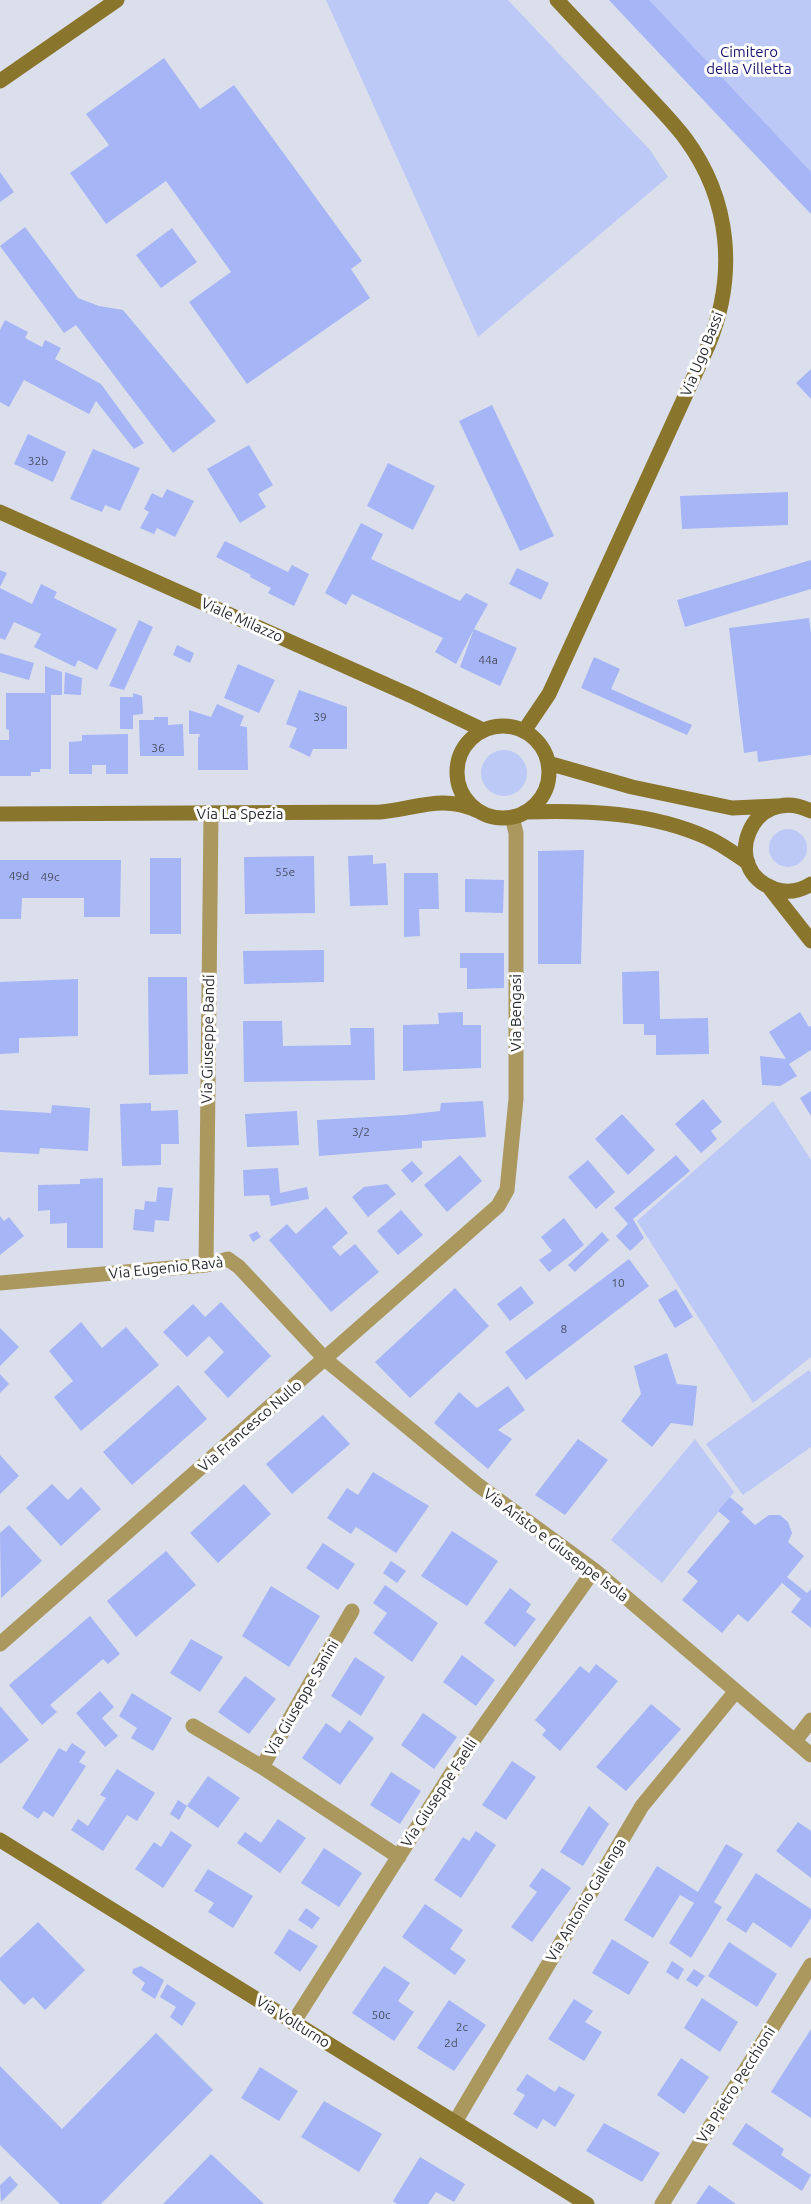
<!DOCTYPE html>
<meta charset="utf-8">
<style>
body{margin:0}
canvas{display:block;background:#dbdfec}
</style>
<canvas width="811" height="2204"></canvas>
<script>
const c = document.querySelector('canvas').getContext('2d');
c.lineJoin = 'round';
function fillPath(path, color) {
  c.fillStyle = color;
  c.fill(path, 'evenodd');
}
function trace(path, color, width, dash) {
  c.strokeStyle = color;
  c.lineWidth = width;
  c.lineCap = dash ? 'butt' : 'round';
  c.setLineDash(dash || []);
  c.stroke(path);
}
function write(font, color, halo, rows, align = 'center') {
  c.font = font + ' Ubuntu,sans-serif';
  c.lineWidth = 6;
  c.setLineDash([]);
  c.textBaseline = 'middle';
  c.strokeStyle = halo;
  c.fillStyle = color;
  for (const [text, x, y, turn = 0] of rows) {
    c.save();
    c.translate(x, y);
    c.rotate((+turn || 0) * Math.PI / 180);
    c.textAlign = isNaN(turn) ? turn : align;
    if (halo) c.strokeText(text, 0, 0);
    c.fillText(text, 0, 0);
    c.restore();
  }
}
fillPath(new Path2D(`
 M326 0H508L650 150 668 177 478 337Z
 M609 0H811V214Z
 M481 773a23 23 0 1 1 46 0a23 23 0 1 1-46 0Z
 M769 848a19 19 0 1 1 38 0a19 19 0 1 1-38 0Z
 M773 1101 811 1160V1357L753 1403 637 1221Z
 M809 1370 811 1373V1447L743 1495 706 1444Z
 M695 1439 734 1492 662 1583 611 1540Z`), '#bcc8f6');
fillPath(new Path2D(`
 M609 0H649L811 172V214Z
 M164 58 200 109 234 85 362 261 351 269 370 298 247 384 189 302 231 272 166 181 106 224 70 173 109 145 86 114Z
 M0 172 14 192 0 202Z
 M25 227 78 298 99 306 123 310 216 421 173 453 76 325 64 333 0 246Z
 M172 228 197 262 161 288 136 255Z
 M5 320 28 332 25 338 42 347 45 340 61 348 55 359 101 384 144 443 134 449 96 401 89 414 24 380 9 407 0 402V330Z
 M811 369V399L796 383Z
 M492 405 554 536 520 551 459 421Z
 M28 434 66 452 53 482 14 464Z
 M249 445 273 485 258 494 266 507 240 523 207 469Z
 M93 449 140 468 120 511 105 505 102 512 70 499Z
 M388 463 435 486 413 530 367 506Z
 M167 489 194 501 175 537 157 528 154 534 140 528 149 512 144 509 152 493 162 498Z
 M788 492V525L682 529 680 496Z
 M361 523 383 534 371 559 460 601 466 593 488 604 474 629 517 648 500 686 460 667 474 629 456 664 435 652 443 638 352 594 346 605 325 593Z
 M225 541 288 572 292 565 309 574 294 606 268 593 271 588 250 577 251 575 216 557Z
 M811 560V589L685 627 677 600Z
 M517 568 549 583 541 600 509 584Z
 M0 570 7 573 0 587Z
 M41 584 57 592 54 598 117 629 97 670 78 660 75 667 34 647 41 634 14 622 5 640 0 638V588L32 604Z
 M809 618 811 633V755L758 762 757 751 744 753 729 628Z
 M139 620 153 627 124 690 109 686Z
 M177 645 194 653 190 663 173 655Z
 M0 653 34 663 29 680 0 672Z
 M594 657 620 669 611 689 692 725 687 735 581 688Z
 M238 664 275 680 259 713 224 698Z
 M45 666 62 672V695H51V769H40V772H31V776H0V740H9V730L6 729V693H45Z
 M65 672 82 678 81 695 64 694Z
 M299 690 347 707V749H313L310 757 289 747 297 728 286 724Z
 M133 693 142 696 143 714 133 715V729H120V697H133Z
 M217 704 244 716 240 726 247 727 248 770H198V737H199L200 734H189V710L211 717Z
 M154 717H168V725L183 724 184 756H140L139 720H154Z
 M128 734V774H106V765H92V774H69V742L82 741V735Z
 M584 850 581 964H538V851Z
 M373 855V864L386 863 388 905 350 906 348 856Z
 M314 856 315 913 245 914 244 857Z
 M150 858H181V934H150Z
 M0 860H121L120 917H84V898H22L21 919H0Z
 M404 873H438L439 909H419L420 936 404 937Z
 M465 879 504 880 503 913 465 912Z
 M324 950V982L244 984 243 951Z
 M460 953H504V988L467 989V968H460Z
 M659 971 660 1019 708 1018 709 1054 656 1055V1035H644V1024H623L622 972Z
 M148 977H187L188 1074 149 1075Z
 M78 979V1036L19 1038V1053L0 1054V982Z
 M463 1012V1025H481V1068L403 1071V1025L439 1024 438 1013Z
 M800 1012 809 1027 811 1026V1050L789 1064 797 1076 780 1086 762 1085 760 1056 786 1059 769 1032Z
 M243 1021H282L283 1046 351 1045 350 1028H374L375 1080 244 1082Z
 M811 1091V1116L800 1098Z
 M703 1099 722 1122 711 1131 717 1139 701 1153 675 1124Z
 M483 1101 486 1137 422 1141V1148L319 1156 317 1120 404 1115 440 1111 441 1103Z
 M151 1103V1111L178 1110 179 1144H161V1165L122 1166 120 1104Z
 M52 1105 90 1108 88 1151 40 1148 39 1154 0 1152V1110L51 1113Z
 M297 1111 299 1145 247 1147 245 1114Z
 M622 1114 655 1150 628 1175 595 1139Z
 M460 1155 482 1181 447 1212 424 1185Z
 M676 1155 690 1171 633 1219 644 1238 630 1251 616 1236 628 1224 614 1208Z
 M588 1160 615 1192 596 1209 568 1177Z
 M412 1161 423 1173 412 1183 401 1170Z
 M278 1168 280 1193 307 1187 309 1199 271 1206 269 1195 244 1196 243 1170Z
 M103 1178V1248H67V1223L50 1224V1210L38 1211V1185L80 1184V1179Z
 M387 1184 396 1194 368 1217 352 1197 364 1187Z
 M158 1187 173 1188 169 1221 155 1220 154 1232 133 1230 135 1209 144 1210 145 1201 156 1202Z
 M326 1207 348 1233 332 1247 340 1256 355 1244 379 1272 331 1312 269 1240 287 1224 296 1234Z
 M401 1210 423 1235 398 1255 377 1231Z
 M0 1216 4 1221 9 1217 24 1236 0 1255Z
 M564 1218 584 1245 549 1272 539 1260 552 1251 541 1237Z
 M257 1231 261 1237 253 1242 249 1235Z
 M602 1232 609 1240 575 1272 568 1265Z
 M629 1259 649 1286 526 1380 505 1352Z
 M521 1286 534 1303 510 1321 497 1304Z
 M455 1288 489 1326 410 1398 375 1362Z
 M676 1289 693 1317 675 1328 658 1300Z
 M221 1302 271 1356 228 1398 204 1372 224 1352 209 1336 187 1357 163 1332 193 1304 205 1317Z
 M81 1322 102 1348 126 1327 159 1365 81 1431 54 1397 73 1381 49 1351Z
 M0 1328 19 1347 0 1366Z
 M667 1353 677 1384 697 1386 693 1426 671 1423 652 1447 621 1421 641 1394 634 1366Z
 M0 1374 9 1384 0 1393Z
 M178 1385 207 1419 132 1485 103 1452Z
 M508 1386 525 1410 498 1430 512 1439 488 1469 434 1423 459 1392 477 1408Z
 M323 1415 350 1444 292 1494 266 1464Z
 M578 1439 608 1460 565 1515 535 1495Z
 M0 1455 19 1476 0 1494Z
 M373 1472 429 1506 396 1553 356 1527 351 1534 327 1518 347 1488 358 1495Z
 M52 1484 68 1500 81 1487 101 1509 61 1546 26 1508Z
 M244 1484 271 1514 218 1563 190 1533Z
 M730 1497 744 1509 741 1512 755 1525 769 1515H780L788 1522 792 1533 788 1542 804 1556 787 1577 807 1593 811 1589V1628L791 1612 801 1599 782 1583 748 1622 738 1614 722 1633 682 1600 698 1581 687 1572 730 1521 718 1511Z
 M9 1525 42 1561 1 1598 0 1533Z
 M452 1531 498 1561 467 1606 421 1576Z
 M323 1543 355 1564 338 1590 306 1568Z
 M166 1551 196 1585 136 1637 107 1601Z
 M391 1561 406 1571 397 1583 383 1573Z
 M385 1585 438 1623 412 1662 373 1633 387 1613 373 1603Z
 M271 1586 320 1616 289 1667 242 1636Z
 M510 1588 531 1604 526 1612 536 1619 515 1647 484 1623Z
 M90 1616 120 1654 108 1664 103 1659 50 1705 57 1712 42 1725 9 1685Z
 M191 1639 223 1657 200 1692 170 1673Z
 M462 1655 495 1680 476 1706 443 1682Z
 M355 1657 385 1677 361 1716 331 1696Z
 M596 1664 618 1681 560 1751 542 1735 546 1730 535 1720 580 1666 589 1673Z
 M245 1676 276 1699 249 1734 218 1712Z
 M100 1691 114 1707 102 1718 118 1736 105 1747 76 1713Z
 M132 1693 172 1718 153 1751 131 1738 137 1728 119 1716Z
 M651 1704 681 1729 626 1791 596 1767Z
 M0 1706 29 1740 0 1764Z
 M423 1713 457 1737 434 1769 401 1745Z
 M349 1720 374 1738 340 1785 302 1758 326 1723 340 1733Z
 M72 1743 86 1752 79 1762 86 1766 53 1817 44 1811 38 1819 22 1808 59 1748 66 1752Z
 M512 1761 536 1777 506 1820 482 1805Z
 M117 1769 155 1793 137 1821 127 1815 103 1851 71 1830 78 1819 88 1826 106 1798 100 1795Z
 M391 1772 421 1791 400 1824 370 1805Z
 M208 1776 240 1798 218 1828 187 1806Z
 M178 1800 187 1806 179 1820 170 1814Z
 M589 1806 609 1824 583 1866 560 1852Z
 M278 1819 306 1838 280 1873 237 1843 245 1832 261 1843Z
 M798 1822 811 1831V1878L776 1851Z
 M171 1831 192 1845 163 1888 135 1869 154 1842 161 1847Z
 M476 1831 496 1845 461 1898 434 1880 463 1837 469 1841Z
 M726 1844 743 1854 714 1902 722 1907 691 1958 669 1943 694 1903 680 1895 653 1938 624 1920 657 1866 698 1892Z
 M324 1848 362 1873 339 1907 301 1883Z
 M542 1868 571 1888 532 1942 511 1927 537 1892 529 1886Z
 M208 1869 253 1896 233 1928 208 1912 214 1903 194 1891Z
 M756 1873 811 1909V1918L791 1948 753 1922 746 1933 726 1920Z
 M425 1904 463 1930 450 1949 466 1960 455 1975 402 1937Z
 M306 1908 320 1918 312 1929 298 1920Z
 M38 1922 85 1970 45 2010 33 1997 24 2005 0 1980V1958Z
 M289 1929 318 1946 300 1972 274 1953Z
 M612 1939 649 1962 629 1995 592 1973Z
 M729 1942 777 1974 757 2007 708 1976Z
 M672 1961 684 1969 678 1980 666 1972Z
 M141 1966 164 1980 155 1999 141 1990 145 1983 132 1973 133 1969Z
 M384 1966 410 1983 398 2001 414 2012 394 2041 352 2013Z
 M694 1969 705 1976 697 1987 686 1980Z
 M167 1984 196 2003 182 2026 170 2017 176 2007 160 1997Z
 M702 1998 738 2022 720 2052 684 2028Z
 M574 1999 593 2011 585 2022 602 2032 584 2061 548 2039Z
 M449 2000 486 2025 454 2071 417 2048Z
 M811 2029V2118L771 2092Z
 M156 2033 213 2090 101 2204H60L0 2145V2066L62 2129Z
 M681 2058 709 2077 684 2114 657 2095Z
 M260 2067 298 2091 279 2121 241 2098Z
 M527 2074 555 2092 559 2086 575 2095 555 2127 543 2119 537 2129 513 2114 525 2095 516 2090Z
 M324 2101 382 2134 359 2172 301 2137Z
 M604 2123 660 2153 642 2182 586 2151Z
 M746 2123 784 2149 781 2155 811 2175 802 2191 732 2144Z
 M211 2154 264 2204H163Z
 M420 2157 465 2184 454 2202 436 2192 428 2204H397L393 2201Z
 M10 2176 18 2185 1 2202 0 2185Z
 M709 2185 736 2204H696Z`), '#a6b5f5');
trace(new Path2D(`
 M206 1265 211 814
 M0 1283 206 1265 228 1259 239 1267 326 1360 478 1485 594 1570 811 1755
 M352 1611 262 1767 399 1857
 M0 1644 498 1206 507 1190 516 1099V833L512 817
 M193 1726 262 1767
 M795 1741 811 1720
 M293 2023 465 1752 594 1570
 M455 2122 642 1806 736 1691
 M662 2204 811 1965`), '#aa985f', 15);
trace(new Path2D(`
 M0 81 117 0
 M0 512 414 697 483 730
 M457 772a46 46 0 1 1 92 0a46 46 0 1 1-92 0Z
 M524 731 549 694 708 346C737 276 731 200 685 138 669 117 650 99 633 80 607 53 582 27 557 0
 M548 763 632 787 732 808 777 806
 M811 811C751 782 718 870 775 889 787 893 800 891 811 884
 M525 812C586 810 651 812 708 838 722 844 735 854 748 863
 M0 814 380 812C416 809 442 794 478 811
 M768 886 811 941
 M0 1840 587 2204`), '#8a752c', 15);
write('12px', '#484e61', null, [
 ["32b",38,461],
 ["44a",488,660],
 ["39",320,717],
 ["36",158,748],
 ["55e",285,872],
 ["49d",19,876],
 ["49c",50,877],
 ["3/2",361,1132],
 ["10",618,1283],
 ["8",564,1329],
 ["50c",381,2015],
 ["2c",462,2027],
 ["2d",451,2043]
]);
write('15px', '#19156f', '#fff', [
 ["Cimitero",749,52],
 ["della Villetta",749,69]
]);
write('15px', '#292b30', '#fff', [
 ["Via Ugo Bassi",702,354,-68],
 ["Viale Milazzo",242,620,24],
 ["Via La Spezia",240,814],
 ["Via Bengasi",516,1013,-90],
 ["Via Giuseppe Bandi",208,1039,-89],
 ["Via Eugenio Ravà",166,1268,-6],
 ["Via Francesco Nullo",250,1426,-41],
 ["Via Aristo e Giuseppe Isola",556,1545,37],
 ["Via Giuseppe Sanini",302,1698,-60],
 ["Via Giuseppe Faelli",439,1793,-57],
 ["Via Antonio Gallenga",586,1900,-59],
 ["Via Volturno",293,2022,32],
 ["Via Pietro Pecchioni",736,2085,-58]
]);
</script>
